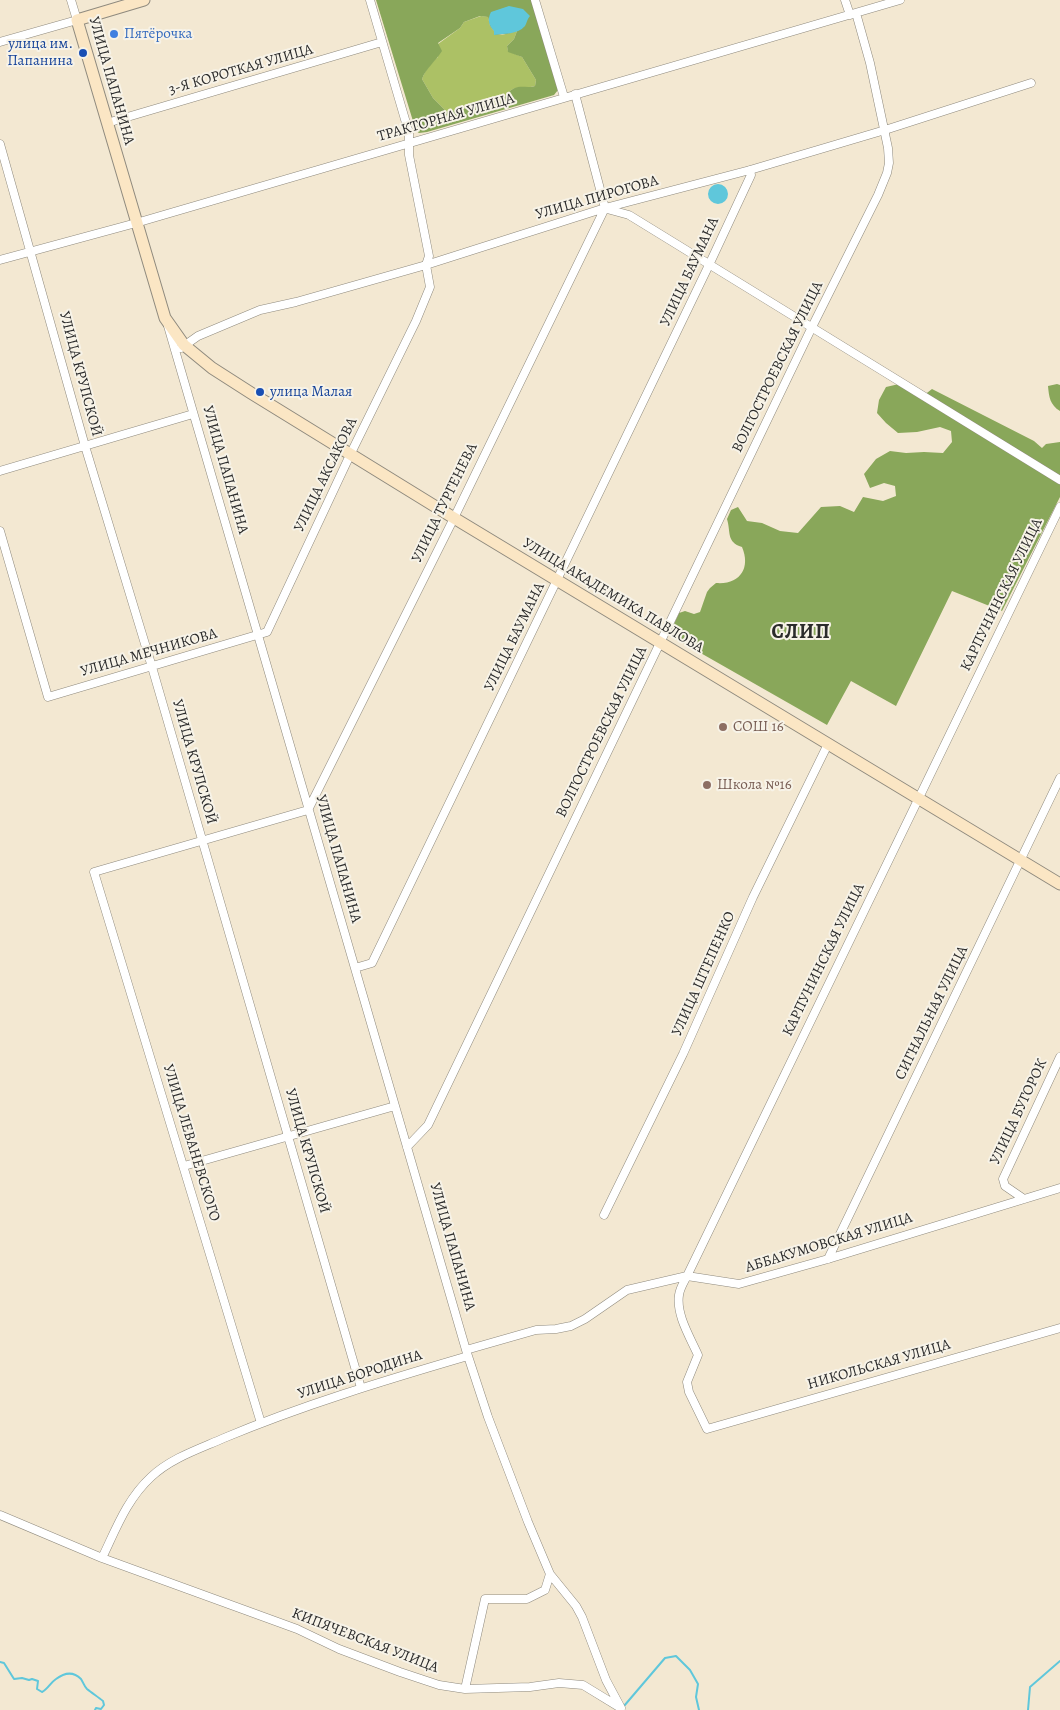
<!DOCTYPE html>
<meta charset="utf-8">
<style>
body{margin:0}
canvas{display:block;background:#f3e8d2}
</style>
<canvas width="1060" height="1710"></canvas>
<script>
const c = document.querySelector('canvas').getContext('2d');
c.lineJoin = 'round';
function fillPath(path, color) {
  c.fillStyle = color;
  c.fill(path, 'evenodd');
}
function trace(path, color, width, dash) {
  c.strokeStyle = color;
  c.lineWidth = width;
  c.lineCap = dash ? 'butt' : 'round';
  c.setLineDash(dash || []);
  c.stroke(path);
}
function write(font, color, halo, rows, align = 'center') {
  c.font = font + ' Alegreya,serif';
  c.lineWidth = 4;
  c.setLineDash([]);
  c.textBaseline = 'middle';
  c.strokeStyle = halo;
  c.fillStyle = color;
  for (const [text, x, y, turn = 0] of rows) {
    c.save();
    c.translate(x, y);
    c.rotate((+turn || 0) * Math.PI / 180);
    c.textAlign = isNaN(turn) ? turn : align;
    if (halo) c.strokeText(text, 0, 0);
    c.fillText(text, 0, 0);
    c.restore();
  }
}
fillPath(new Path2D(`
 M481 16 488 17 490 26 494 31V34L502 35 517 31 514 39 507 46 508 51 522 57 536 80 535 86C528 88 524 86 517 88 507 89 502 101 496 108H489L485 104 447 112 433 98 422 79C425 71 431 62 438 57V44L460 28 464 22Z`), '#acc165');
fillPath(new Path2D(`
 M376 0H531L558 90 554 95 427 132 419 133 416 131ZM480 16 488 17 490 26 494 31V35L507 34 517 31 514 39 507 46 508 52 522 57 536 80 535 86C528 88 524 86 518 87 507 89 502 101 496 108H489L485 104 447 112 433 98 422 79C426 68 436 61 442 51L438 43 460 28 464 22Z
 M899 384 923 396 932 389 1034 441 1042 448 1046 444 1060 442V497L1002 611 952 591 896 706 851 681 827 725 669 635 679 613 685 611 694 614 700 612 707 592 710 588 716 583C740 585 751 568 742 547 726 542 731 532 727 519L731 510 738 507 747 521 762 523 780 531 798 533 821 507 840 506 854 512 863 497 883 501 896 496 895 486 884 483 870 488 864 474 876 459 890 451 906 453 924 452 943 453 952 442 951 431 940 427 917 432 898 433 886 423 877 413 879 400 886 387Z
 M1057 384 1060 385V411C1050 405 1049 397 1048 386Z`), '#89a75a');
fillPath(new Path2D(`
 M509 6 523 9 530 16C527 19 527 23 525 26 517 35 504 33 494 35V31C489 25 487 20 491 12Z
 M708 194a10 10 0 1 1 20 0a10 10 0 1 1-20 0Z`), '#5fc7db');
trace(new Path2D(`
 M0 1662 4 1663 14 1679 22 1678 29 1680 32 1679 38 1681 37 1689 42 1692C48 1689 50 1683 56 1679 64 1673 73 1671 81 1679 83 1682 84 1686 87 1689 92 1693 98 1697 103 1701L104 1705 101 1709 96 1708 95 1710
 M624 1706 665 1658 676 1656 690 1670 698 1684 696 1697 699 1710
 M1028 1710 1030 1687 1060 1661`), '#5fc7db', 2);
const street = new Path2D(`
 M535 0 564 97
 M845 0 850 15
 M0 42 77 20 71 0
 M575 94 605 208
 M107 123 382 42
 M0 144 85 446 152 667 361 1388
 M607 209 629 215 1060 480
 M0 260 136 223 900 0
 M168 326 407 1147 466 1350 488 1417 528 1522 550 1574 576 1606 582 1617 606 1680 621 1708
 M181 348 198 336 260 310 296 302 426 265 605 208 750 170 885 130 1031 83
 M0 471 193 414
 M1060 507 687 1276C684 1282 680 1288 679 1295 676 1315 690 1337 698 1355L687 1382 689 1392 707 1429 1060 1328
 M0 531 48 697 267 632 351 453 416 321 430 287 426 265 429 256 409 155V133L370 0
 M355 968 372 963 709 265 751 175 750 170
 M407 1147 428 1125 812 327 878 195 887 173 889 163 888 148 870 63 856 13
 M184 1166 395 1106
 M1024 1199 1005 1186 1003 1179 1060 1057
 M604 1215 683 1054 753 897 828 744
 M828 1259 1060 778
 M466 1350 536 1330 556 1329 571 1326 585 1319 627 1290 687 1276 739 1284 828 1259 1060 1188
 M261 1423 94 872 308 810 454 518 605 208
 M0 1515 102 1558 297 1629 339 1649 400 1672 439 1685 465 1689 530 1687 559 1683 583 1685 619 1707
 M102 1558C116 1529 127 1499 151 1477 171 1458 199 1449 224 1438 303 1405 386 1380 468 1356
 M465 1689 485 1599H527L545 1590 550 1574`);
const secondary = new Path2D(`
 M144 0 77 20 165 318 184 345 212 368 251 393 454 518 1060 884`);
trace(street, '#8f8a7e', 9);
trace(secondary, '#8f8a7e', 13);
trace(street, '#fff', 8);
trace(secondary, '#fbe6c4', 11);
for (const [x, y, r, color] of [
 [114,34,5,"#3f7fe0"],
 [83,53,5,"#1a4fb4"],
 [260,392,5,"#1a4fb4"],
 [723,727,5,"#8d6e63"],
 [707,785,5,"#8d6e63"]
]) {
  const dot = new Path2D();
  dot.arc(x, y, r, 0, 2 * Math.PI);
  c.fillStyle = color;
  c.fill(dot);
  trace(dot, '#f7f3e8', 2);
}
write('15px', '#366cbe', '#f7f3e8', [
 ["Пятёрочка",124,34]
], 'left');
write('15px', '#164399', '#f7f3e8', [
 ["улица им.",73,44],
 ["Папанина",73,61],
 ["улица Малая",270,392,"left"]
], 'right');
write('15px', '#2b2b2b', '#f7f3e8', [
 ["3-Я КОРОТКАЯ УЛИЦА",241,70,-16],
 ["УЛИЦА ПАПАНИНА",111,81,74],
 ["ТРАКТОРНАЯ УЛИЦА",446,118,-16],
 ["УЛИЦА ПИРОГОВА",597,198,-16],
 ["УЛИЦА БАУМАНА",690,272,-65],
 ["ВОЛГОСТРОЕВСКАЯ УЛИЦА",778,367,-64],
 ["УЛИЦА КРУПСКОЙ",80,374,75],
 ["УЛИЦА ПАПАНИНА",225,470,74],
 ["УЛИЦА АКСАКОВА",326,475,-64],
 ["УЛИЦА ТУРГЕНЕВА",445,503,-64],
 ["КАРПУНИНСКАЯ УЛИЦА",1002,595,-64],
 ["УЛИЦА АКАДЕМИКА ПАВЛОВА",613,596,31],
 ["УЛИЦА БАУМАНА",515,637,-64],
 ["УЛИЦА МЕЧНИКОВА",149,653,-16],
 ["ВОЛГОСТРОЕВСКАЯ УЛИЦА",602,732,-64],
 ["УЛИЦА КРУПСКОЙ",194,762,74],
 ["УЛИЦА ПАПАНИНА",338,859,74],
 ["КАРПУНИНСКАЯ УЛИЦА",824,960,-64],
 ["УЛИЦА ШТЕПЕНКО",704,974,-66],
 ["СИГНАЛЬНАЯ УЛИЦА",932,1013,-64],
 ["УЛИЦА БУГОРОК",1019,1112,-65],
 ["УЛИЦА ЛЕВАНЕВСКОГО",191,1143,73],
 ["УЛИЦА КРУПСКОЙ",307,1151,74],
 ["АББАКУМОВСКАЯ УЛИЦА",829,1243,-17],
 ["УЛИЦА ПАПАНИНА",452,1247,74],
 ["НИКОЛЬСКАЯ УЛИЦА",879,1365,-16],
 ["УЛИЦА БОРОДИНА",360,1375,-18],
 ["КИПЯЧЕВСКАЯ УЛИЦА",365,1641,21]
]);
write('15px', '#785e54', '#f7f3e8', [
 ["СОШ 16",733,727],
 ["Школа №16",717,785]
], 'left');
c.letterSpacing = '1px';
write('bold 20px', '#2b2b2b', '#f7f3e8', [
 ["СЛИП",801,633]
]);
c.letterSpacing = '0px';
</script>
